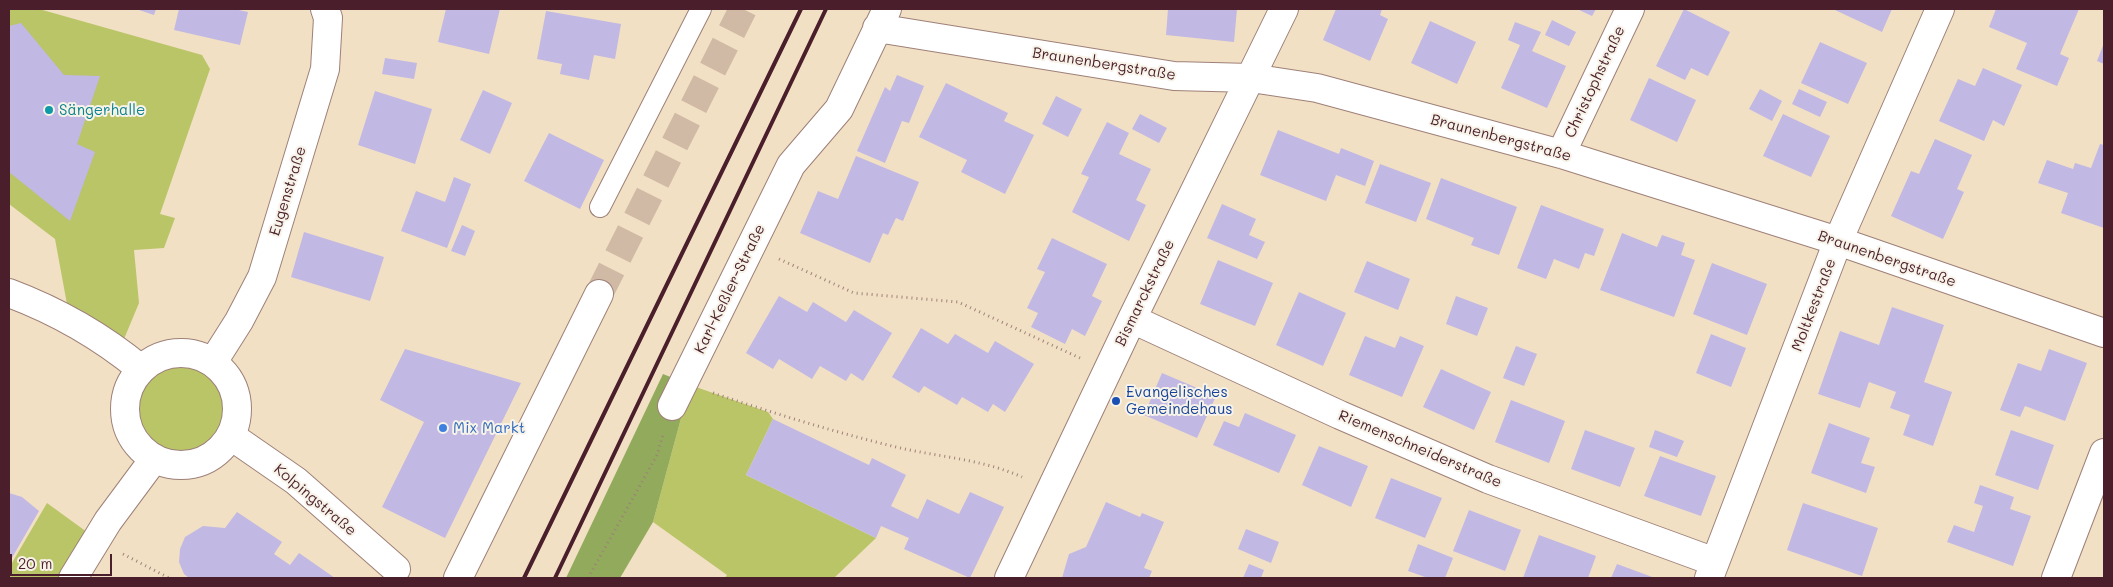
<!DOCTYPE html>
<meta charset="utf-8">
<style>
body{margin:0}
#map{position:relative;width:2113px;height:587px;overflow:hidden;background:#f2e0c4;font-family:Mali,sans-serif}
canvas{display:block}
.frame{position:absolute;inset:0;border:10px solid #4a1f2b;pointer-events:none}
.scale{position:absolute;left:10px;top:554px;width:102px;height:22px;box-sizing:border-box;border:2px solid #4a1f2b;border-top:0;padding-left:6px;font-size:15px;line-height:18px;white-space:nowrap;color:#4a1f2b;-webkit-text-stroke:4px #f7f3e8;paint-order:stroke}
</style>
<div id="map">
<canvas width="2113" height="587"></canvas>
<div class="frame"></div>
<div class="scale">20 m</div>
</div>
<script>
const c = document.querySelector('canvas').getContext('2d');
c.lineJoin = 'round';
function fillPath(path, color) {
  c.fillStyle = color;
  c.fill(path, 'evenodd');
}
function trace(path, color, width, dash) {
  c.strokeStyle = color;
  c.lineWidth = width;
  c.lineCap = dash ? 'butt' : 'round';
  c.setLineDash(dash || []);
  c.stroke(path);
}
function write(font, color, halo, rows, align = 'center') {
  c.font = font + ' Mali,sans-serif';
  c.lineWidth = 4;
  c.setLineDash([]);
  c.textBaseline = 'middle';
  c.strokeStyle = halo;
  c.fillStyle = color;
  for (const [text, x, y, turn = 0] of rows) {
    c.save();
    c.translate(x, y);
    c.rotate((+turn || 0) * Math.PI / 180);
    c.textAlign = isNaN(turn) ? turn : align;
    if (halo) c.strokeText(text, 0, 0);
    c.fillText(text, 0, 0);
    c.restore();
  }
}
fillPath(new Path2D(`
 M9 9H39L202 55 210 69 160 214 175 218 164 248 134 250 139 303 119 351 69 315 55 239 9 204Z
 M135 410a46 46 0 1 1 92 0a46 46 0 1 1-92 0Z
 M690 385 768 412 773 419 746 475 876 538 834 578H725L727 575 653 522Z
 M47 503 91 535 64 578H9V568Z`), '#b9c567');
fillPath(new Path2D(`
 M663 374 690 385 653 522 620 578H566Z`), '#92aa5c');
fillPath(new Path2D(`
 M136 9H156L154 15Z
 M179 9H234L248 12 240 45 174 30Z
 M446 9H500L489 54 438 42Z
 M1168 9H1237L1234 42 1166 35Z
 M1336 9H1382L1380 15 1388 19 1370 61 1323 40Z
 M1577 9H1596L1592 16Z
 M1684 9 1730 32 1708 76 1691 68 1685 80 1656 66Z
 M1836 9H1892L1882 32 1835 10Z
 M1996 9H2079L2060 54 2069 58 2057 86 2016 69 2027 43 1989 27Z
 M546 11 621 24 615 59 594 55 589 80 560 74 562 64 537 59Z
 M1552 20 1576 32 1569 46 1545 35Z
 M1430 21 1476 42 1457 84 1411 63Z
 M1515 22 1541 32 1532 51 1566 66 1547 108 1501 88 1520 45 1508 40Z
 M21 23 64 75 100 76 77 144 95 152 70 221 9 172V26Z
 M1820 42 1867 63 1848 104 1801 83Z
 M2104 43V64L2097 61Z
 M385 58 417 63 414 79 382 74Z
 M1983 68 2022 85 2004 126 1993 120 1984 141 1939 121 1958 79 1975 86Z
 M897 75 924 86 909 123 902 121 885 163 857 151 885 87 890 91Z
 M1649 78 1696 100 1677 142 1630 120Z
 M946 83 1008 113 1004 121 1034 135 1005 194 961 172 967 160 919 137Z
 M1760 89 1782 101 1772 121 1749 109Z
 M1799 89 1827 102 1820 117 1792 104Z
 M483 90 512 103 490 154 460 140Z
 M375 91 432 109 415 164 358 145Z
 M1056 96 1082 109 1068 137 1042 124Z
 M1140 114 1167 128 1159 143 1132 129Z
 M1783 114 1830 136 1811 177 1763 156Z
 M1107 122 1129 133 1119 154 1151 169 1136 200 1146 205 1129 241 1072 212 1089 177 1081 174Z
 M1278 130 1339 154 1341 148 1374 161 1365 186 1336 175 1326 201 1260 175Z
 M549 133 604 160 580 209 524 181Z
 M1935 139 1972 155 1957 189 1964 192 1943 239 1891 216 1911 171 1919 174Z
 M2100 144 2104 145V228L2061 213 2068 193 2038 183 2047 160 2073 169 2075 163 2091 168Z
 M856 156 919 182 903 221 896 218 888 235 883 233 870 263 800 233 818 191 838 199Z
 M1380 164 1431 183 1416 222 1365 203Z
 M454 177 471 184 447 248 401 231 416 191 445 202Z
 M1441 178 1517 207 1499 255 1471 245 1474 238 1426 219Z
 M1222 204 1256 219 1249 235 1265 242 1257 259 1207 238Z
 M1541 205 1604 229 1594 256 1585 253 1579 269 1554 259 1546 279 1517 268Z
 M462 225 475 231 465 256 451 251Z
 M304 232 384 257 370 301 291 277Z
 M1622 233 1657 247 1662 235 1685 243 1681 255 1695 260 1674 317 1600 290Z
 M1052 238 1107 264 1092 296 1102 301 1085 336 1072 329 1065 344 1031 327 1038 313 1027 308 1045 272 1037 269Z
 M1218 260 1273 283 1255 326 1200 304Z
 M1367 261 1410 279 1398 310 1354 292Z
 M1712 263 1767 284 1747 335 1693 314Z
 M1299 292 1346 313 1323 366 1276 345Z
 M779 296 807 312 813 302 846 322 854 310 892 333 863 381 851 373 846 381 820 366 812 379 779 359 773 369 746 353Z
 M1456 296 1488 308 1477 336 1446 324Z
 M1892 307 1944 325 1924 382 1952 392 1933 446 1903 435 1910 415 1890 408 1896 392 1869 382 1860 408 1818 394 1840 331 1879 345Z
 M921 328 948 344 955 334 988 353 995 341 1034 364 1005 412 993 404 988 412 962 397 957 405 924 386 919 393 892 377Z
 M1711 334 1746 348 1731 387 1696 373Z
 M1365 336 1395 348 1400 336 1424 346 1402 397 1349 375Z
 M1516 346 1537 354 1524 386 1503 378Z
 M405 349 521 383 445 538 382 507 424 422 380 400Z
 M2049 349 2087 363 2065 421 2025 406 2020 417 2000 410 2018 363 2041 371Z
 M1441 369 1491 392 1474 430 1423 407Z
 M1162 373 1216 396 1197 438 1144 415Z
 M1511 400 1565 421 1549 463 1495 442Z
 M1245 413 1296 435 1279 473 1213 445 1224 421 1239 427Z
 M773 419 869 465 872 458 906 475 891 506 918 519 927 499 959 514 970 492 1004 507 970 578 904 549 909 538 881 526 876 538 746 475Z
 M1829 423 1870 438 1861 463 1875 467 1866 493 1811 473Z
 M1585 430 1635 448 1620 487 1571 469Z
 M1655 430 1684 441 1677 457 1649 447Z
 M2011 430 2054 445 2038 490 1995 475Z
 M1319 446 1368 466 1351 507 1302 485Z
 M1660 456 1716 476 1701 516 1644 496Z
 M1391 478 1442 498 1425 538 1375 518Z
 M1980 485 2014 497 2010 509 2031 516 2013 566 1947 542 1954 525 1974 532 1983 506 1974 503Z
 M9 493 22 497 39 511 9 563Z
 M1106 502 1140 517 1142 513 1164 522 1144 568 1152 571 1149 578H1062L1069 554 1086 547Z
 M1803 503 1878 528 1862 576 1787 550Z
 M1469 510 1521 530 1505 571 1453 551Z
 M237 512 282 542 274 554 290 565 299 553 335 578H189L184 574 179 562 180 549 185 537 203 526 225 528Z
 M1246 529 1279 542 1271 563 1238 549Z
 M1539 535 1596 556 1588 578H1523Z
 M1418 544 1453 558 1445 578H1428L1408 571Z
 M1249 564 1264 570 1261 578H1243Z
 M1617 564 1655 578H1611Z`), '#c1b8e4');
trace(new Path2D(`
 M599 294 743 9`), '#d0b9a5', 28, [28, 14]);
const lane = new Path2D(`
 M600 207 701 9`);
const street = new Path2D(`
 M877 28 1174 76 1251 78 1317 88 1561 154 1838 241 2104 333
 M1561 154 1630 9
 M1132 319 1340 415 1488 479 1715 562
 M672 406 791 165 839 109 887 9
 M231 436 296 481 396 569
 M73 578 108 521 154 459
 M1009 578 1132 319 1284 9
 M1709 578 1838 241 1940 9
 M2056 578 2104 453`);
const secondary = new Path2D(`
 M9 293C57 311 101 336 141 369
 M125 409a56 56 0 1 1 112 0a56 56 0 1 1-112 0Z
 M213 362 239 321 262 277 325 69 328 18 325 9
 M458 578 599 294`);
trace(lane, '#9e8078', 22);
trace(street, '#9e8078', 30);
trace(secondary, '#9e8078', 30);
trace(new Path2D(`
 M779 259 854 293 958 302 1080 358
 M713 393C773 413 834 432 896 447 938 457 982 459 1022 477
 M123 554 169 578
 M588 578 657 455 663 435`), '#9e8078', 3, [1, 4]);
trace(lane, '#fff', 20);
trace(street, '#fff', 28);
trace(secondary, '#fff', 28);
trace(new Path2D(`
 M524 578 801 9
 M555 578 826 9`), '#4a1f2b', 4);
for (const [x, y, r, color] of [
 [49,110,5,"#0f9aa8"],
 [1116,401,5,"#1a4fb4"],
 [443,428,5,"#3f7fe0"]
]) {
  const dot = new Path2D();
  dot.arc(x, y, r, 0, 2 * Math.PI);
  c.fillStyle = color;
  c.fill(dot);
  trace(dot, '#f7f3e8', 2);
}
write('15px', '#4a1f2b', '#f7f3e8', [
 ["Braunenbergstraße",1104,64,9],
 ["Christophstraße",1595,82,-65],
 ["Braunenbergstraße",1501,138,15],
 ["Eugenstraße",288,191,-73],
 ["Braunenbergstraße",1887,259,19],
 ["Karl-Keßler-Straße",730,289,-64],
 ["Bismarckstraße",1145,293,-64],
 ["Moltkestraße",1814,305,-69],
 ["Riemenschneiderstraße",1420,449,23],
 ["Kolpingstraße",315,500,40]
]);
write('15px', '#0d838f', '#f7f3e8', [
 ["Sängerhalle",59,110]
], 'left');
write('15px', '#164399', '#f7f3e8', [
 ["Evangelisches",1126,392],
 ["Gemeindehaus",1126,409]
], 'left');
write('15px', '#366cbe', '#f7f3e8', [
 ["Mix Markt",453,428]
], 'left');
</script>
